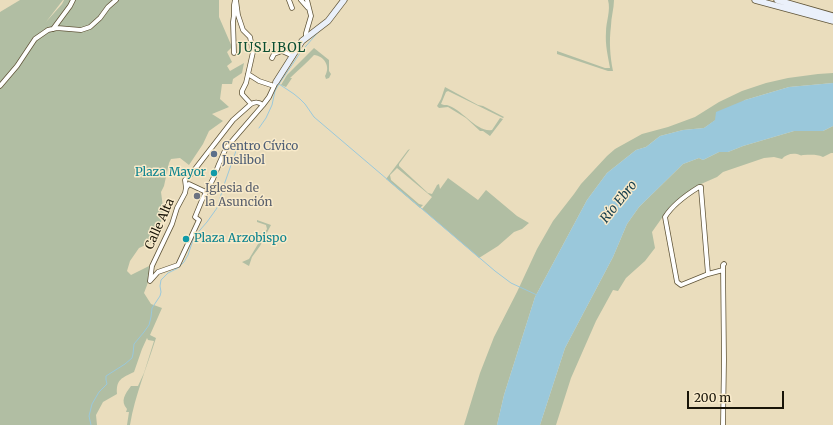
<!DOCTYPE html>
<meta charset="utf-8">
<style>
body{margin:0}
#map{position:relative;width:833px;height:425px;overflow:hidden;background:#eaddbd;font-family:Merriweather,serif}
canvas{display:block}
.scale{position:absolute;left:687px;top:391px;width:97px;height:18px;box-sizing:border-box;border:2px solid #181408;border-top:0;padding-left:5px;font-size:12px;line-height:14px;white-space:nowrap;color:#181408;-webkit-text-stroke:3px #f8eaca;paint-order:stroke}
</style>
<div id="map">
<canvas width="833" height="425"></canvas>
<div class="scale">200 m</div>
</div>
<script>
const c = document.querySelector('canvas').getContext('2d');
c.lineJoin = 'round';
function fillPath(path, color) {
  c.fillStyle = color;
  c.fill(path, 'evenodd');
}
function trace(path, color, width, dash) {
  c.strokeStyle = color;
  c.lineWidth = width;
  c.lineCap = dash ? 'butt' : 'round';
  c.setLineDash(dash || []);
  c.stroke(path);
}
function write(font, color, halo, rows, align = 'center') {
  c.font = font + ' Merriweather,serif';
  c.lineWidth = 3;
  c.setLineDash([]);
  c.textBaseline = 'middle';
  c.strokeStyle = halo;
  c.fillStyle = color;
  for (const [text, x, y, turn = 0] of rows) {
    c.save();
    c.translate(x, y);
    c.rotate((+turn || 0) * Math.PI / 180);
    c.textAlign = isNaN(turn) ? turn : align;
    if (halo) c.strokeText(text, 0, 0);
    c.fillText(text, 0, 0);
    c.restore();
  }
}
fillPath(new Path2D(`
 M20 0H63L46 22 62 4 64 0H219V17L232 47 227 52 232 62 227 66 230 71 244 63 242 73 233 79 232 84H222L220 99 229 107 212 114 223 121 209 131 203 144 189 165 180 158 171 159 169 163 164 186 161 192 164 215 152 242 139 248 130 261 127 271 131 275 149 266C152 275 147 285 144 293L151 304 162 308 150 335 156 338C147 367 135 395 130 425H127L129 412H126L127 409C120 401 125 394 131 386H138L144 373 154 341 148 340 147 338 142 349 134 372C122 378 116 379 117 394L103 402 96 415 97 425H0V12Z
 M608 0H614C614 9 611 17 611 26 609 41 610 56 613 71H608L557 54V51L605 68H610C608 56 605 45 606 32 606 21 611 11 608 0Z
 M314 48 329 60V71L331 74 329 78 326 79 325 76C331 66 324 56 314 55 307 63 298 70 290 78H292L286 87 281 85 287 75Z
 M833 73V83L789 87 745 100 704 128 683 130 660 136 646 147 636 150 607 173 587 200 535 297 504 395 497 425H464L480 373 494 337 517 292 537 249 553 221 574 194 581 184 607 156 615 149 642 134 668 127 695 117 719 102 742 91 766 83 788 78 818 74Z
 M445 87 478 105 483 106 504 117 503 118 448 91 446 92 441 104C443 105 445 105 447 105 462 109 477 133 492 130L500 118 503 119 490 136 483 131H480L466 118 448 107 439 108 437 106 441 99Z
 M833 126V153H831L823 157C816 154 811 155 803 155 800 156 801 155 797 154 791 153 785 155 782 159L774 157 764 158 723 172 717 177 701 184 679 199 664 215 652 232 655 248 645 261 626 278 618 291 613 290 596 321 571 378 556 425H540L565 348 613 257 627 224 639 207 683 164 699 158 703 160 719 152H728L743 146 794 131H823Z
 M410 149 399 164V166L428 193 432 194 436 187 437 185 439 184 440 189 448 178 478 200 486 190 517 216 529 223 522 229 514 232 498 246 479 258 422 209 432 197 397 168 390 175 391 180 419 204 423 205 420 208 386 179 408 150Z
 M257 220 271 225 260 246 252 257 249 266 242 262 249 259 267 229 266 225 257 222Z`), '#b1bea3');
fillPath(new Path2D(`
 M833 83V126L823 131H794L743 146 728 152H719L703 160 699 158 683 164 639 207 627 224 613 257 565 348 540 425H497L504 395 535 297 587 200 607 173 636 150 646 147 660 136 683 130 704 128 715 120 716 112 745 100 789 87Z`), '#9ac8db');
trace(new Path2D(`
 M279 84 294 94 300 99 305 104 314 117 495 271 511 283 537 295
 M259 128 266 118 272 105 275 91 279 84 300 53 319 31
 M91 425 89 416 92 404 99 392 107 384 106 380V376L125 364 132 358 133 354 134 344 144 332 149 325 151 317 152 308 160 296 161 292 160 286 161 280 168 273 178 268 184 262 188 255 194 237 207 222 217 208 224 185 237 148`), '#9ac8db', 1);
const street = new Path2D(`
 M236 0 238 15 243 30 250 37 253 52 246 83 242 91V94L251 104C256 101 259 102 263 105
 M289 0 292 8
 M301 0 308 8
 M53 29 70 6 73 0
 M306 38V33L311 16 307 0
 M234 53 233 22 234 15V5L235 0
 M272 58 274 54 282 51 293 56
 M248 74 259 81 274 86
 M0 86 17 66 35 39 48 30 57 28 81 30 90 27 100 18 108 7 116 0
 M186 188 189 184 206 192
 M708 274 701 189V187H699C686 195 673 204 665 217L677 282 681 285 708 274 723 270
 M150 281 158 272 178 265 199 220 195 217 202 200 213 179 219 164 226 148 263 105 269 97 276 82
 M150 281 152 266 172 224 177 208 185 193 186 188 185 180 192 173 233 120 251 104
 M723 425 724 360 723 265 724 264`);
const secondary = new Path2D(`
 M755 0 833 21
 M777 0 833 16
 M276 82 302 41 328 21 344 0`);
trace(street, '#605539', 5.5);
trace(secondary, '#605539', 7);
trace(street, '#fff', 4);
trace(secondary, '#eaf0fa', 5.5);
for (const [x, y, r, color] of [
 [214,154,4,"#5c6f8a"],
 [214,173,4,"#0f9aa8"],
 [197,196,4,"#6b7280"],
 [186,239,4,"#0f9aa8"]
]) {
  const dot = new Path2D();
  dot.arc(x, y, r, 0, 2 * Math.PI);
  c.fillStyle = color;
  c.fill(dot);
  trace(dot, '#f8eaca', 1.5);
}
write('12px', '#4e5e75', '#f8eaca', [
 ["Centro Cívico",222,147],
 ["Juslibol",222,161]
], 'left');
write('12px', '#0d838f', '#f8eaca', [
 ["Plaza Mayor",206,173],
 ["Plaza Arzobispo",194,239,"left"]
], 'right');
write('12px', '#5b616d', '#f8eaca', [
 ["Iglesia de",205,189],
 ["la Asunción",205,203]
], 'left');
write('12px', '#181408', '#f8eaca', [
 ["Calle Alta",160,224,-66]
]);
c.letterSpacing = '1px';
write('13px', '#0b4e32', '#f8eaca', [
 ["JUSLIBOL",272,48]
]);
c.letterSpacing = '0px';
write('italic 13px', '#18404f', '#f8eaca', [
 ["Río Ebro",619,202,-51]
]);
</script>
